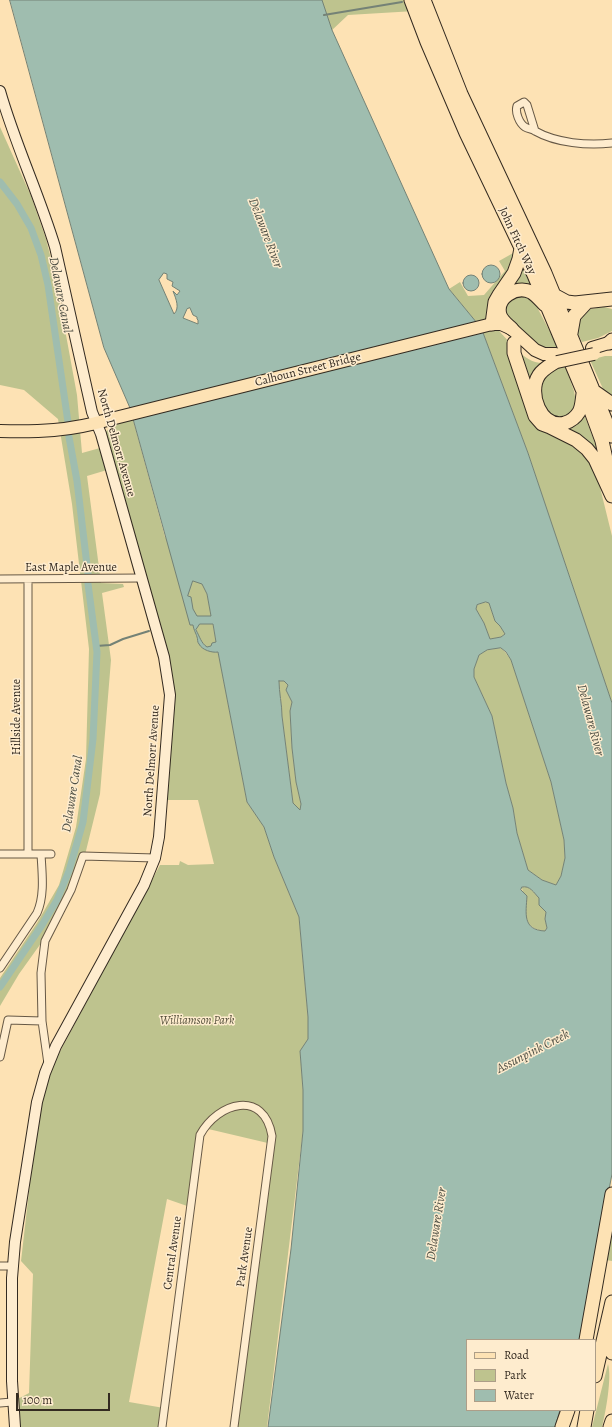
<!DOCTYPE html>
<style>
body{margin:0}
#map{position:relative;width:612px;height:1427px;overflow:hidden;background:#fde2b4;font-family:Alegreya,serif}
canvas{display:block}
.legend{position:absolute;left:466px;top:1339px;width:130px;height:72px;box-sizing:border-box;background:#feecce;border:1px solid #ad9e88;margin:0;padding:5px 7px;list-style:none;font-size:12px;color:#332a20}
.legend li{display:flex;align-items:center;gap:8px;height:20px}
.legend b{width:20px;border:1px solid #ad9e88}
.scale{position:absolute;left:16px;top:1393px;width:94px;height:18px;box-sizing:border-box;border:2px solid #332a20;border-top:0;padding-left:5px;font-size:12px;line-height:14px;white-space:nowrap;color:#332a20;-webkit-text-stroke:3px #feecce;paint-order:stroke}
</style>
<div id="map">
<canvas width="612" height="1427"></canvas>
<ul class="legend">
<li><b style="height:5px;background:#fde2b4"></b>Road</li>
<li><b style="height:11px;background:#bec38e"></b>Park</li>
<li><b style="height:11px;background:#9fbdaf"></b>Water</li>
</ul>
<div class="scale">100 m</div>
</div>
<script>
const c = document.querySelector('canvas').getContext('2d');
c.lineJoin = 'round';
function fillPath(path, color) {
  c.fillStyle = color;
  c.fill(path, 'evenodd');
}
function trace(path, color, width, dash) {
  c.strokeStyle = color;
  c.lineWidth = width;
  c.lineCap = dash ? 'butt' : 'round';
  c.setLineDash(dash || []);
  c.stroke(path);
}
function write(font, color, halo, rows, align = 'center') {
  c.font = font + ' Alegreya,serif';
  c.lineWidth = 3;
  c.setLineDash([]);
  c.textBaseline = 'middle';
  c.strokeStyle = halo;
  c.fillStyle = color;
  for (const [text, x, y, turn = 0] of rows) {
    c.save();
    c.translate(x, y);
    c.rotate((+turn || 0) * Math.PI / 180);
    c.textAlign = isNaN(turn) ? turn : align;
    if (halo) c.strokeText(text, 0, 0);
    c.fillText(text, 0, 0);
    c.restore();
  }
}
fillPath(new Path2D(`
 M321 0H411L415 11 348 15 330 32Z
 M0 127 31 196 46 239 55 275 77 395 82 453 100 448 107 470 87 476 101 583 123 584 124 587 102 593 111 660 100 794 82 867 59 918 19 974 0 1006V978L37 923 59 885 76 827 86 759 89 649 72 504 58 419 24 390 0 385Z
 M515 252 491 316 500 332 512 345 533 418 585 450 596 471 612 536V703L528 453 482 330 477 323 449 289 460 282 468 296 484 295 505 271 499 261Z
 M522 262 534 289H506Z
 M515 295H523L537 304 538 309 558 347C554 347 549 348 545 348 535 346 505 321 505 310 505 303 511 299 515 295Z
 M604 307 612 309V331L598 338 582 342 577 332 579 315 583 310Z
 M516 350C525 357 533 364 545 363L532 390Z
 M605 356H612V399L604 391 590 360Z
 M565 366 574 391 577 408 572 415 556 419C541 407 531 384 549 370 553 367 560 367 565 366Z
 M584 414 602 462 565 426Z
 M132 416 165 537 181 552 196 571 207 594 247 802 264 827 274 857 299 917 308 1017V1039L300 1051 303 1090V1131L267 1427H235L272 1144 204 1128 190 1207 167 1199 129 1402 164 1408 162 1427H19L12 1402 29 1393 33 1274 21 1261 41 1087 160 865H179L180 861 188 865 214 864 198 800H162L169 702 157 634 101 434Z
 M486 602 489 603 495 621 500 626 505 634 501 637 490 639 484 623 476 609 477 605Z
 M501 648 505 652 511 660 551 782 564 840 565 859 561 876 556 885 542 880 528 870 517 833 513 808 506 783 492 716 474 677V669L479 655 487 650Z
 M279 680 284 681 288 685 286 690 292 702 290 711 292 748 296 782 301 804 300 810 293 803 282 716C282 704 279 692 279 680Z
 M522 887C530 885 534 893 539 898V905L546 912 545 919 547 928 545 931C530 930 524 921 525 906 525 905 526 901 526 900 525 895 522 892 522 887Z
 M612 1225V1261L606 1260Z
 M608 1364C612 1377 606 1411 602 1427H592Z`), '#bec38e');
const water = new Path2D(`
 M10 0H322L332 30 449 289 477 323 482 330 528 453 612 703V1174L580 1340H467V1410H560L555 1427H268L291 1249 303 1131V1090L300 1051 308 1039V1017L299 917 274 857 264 827 247 802 218 652C212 653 202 650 199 644 197 642 198 639 197 637 196 633 194 631 193 625H190L130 408 104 348ZM164 273 167 274V279L173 282 172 286 180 291 177 295 173 291C176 299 180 308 174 314L159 280ZM190 308 193 315 197 317V319L198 320V324L183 318 187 309ZM193 581 202 584 207 594 211 616H197L193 609 191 597 188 596ZM486 602 489 603 495 621 500 626 505 634 501 637 490 639 484 623 476 609 477 605ZM200 624H213L216 642 212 643 211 646 207 647C201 643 200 637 196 630ZM501 648 506 652 511 660 551 782 564 840 565 858 561 876 556 885 542 880 528 870 517 833 513 808 506 783 492 716 474 677V669L479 655 487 650ZM279 681H284L288 685 286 690 292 702 290 711 292 748 296 782 301 804 300 810 293 803 282 716C282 704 279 693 279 681ZM522 887C530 885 534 893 539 898V905L546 912 545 919 547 928 545 931C522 930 526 913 527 896L521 890Z
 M482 274a9 9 0 1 1 18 0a9 9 0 1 1-18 0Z
 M463 283a8 8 0 1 1 16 0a8 8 0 1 1-16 0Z`);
fillPath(water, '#9fbdaf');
trace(water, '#748276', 1);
trace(new Path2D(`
 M324 15 402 2
 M96 646 110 645 123 639 149 631`), '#748276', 2);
trace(new Path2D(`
 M0 182 17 204 31 228 41 255 48 285 68 422
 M69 437 77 481 88 574
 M0 987 42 925 57 900 69 871 83 822 93 739 97 652 88 584`), '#9fbdaf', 7);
const street = new Path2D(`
 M524 102 527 105 535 131C532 129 528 129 525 127 519 123 515 112 517 106Z
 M535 131C556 143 588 146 612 143
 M0 579 141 578
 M0 854H51
 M28 854V580
 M0 968 37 913C45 895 42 873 41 854
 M0 1057 8 1020 42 1021
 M48 1064 42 1021 41 973 45 941 71 890 83 856 155 858
 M0 1266H13
 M0 1403 12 1402
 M162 1427 200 1135C218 1102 264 1089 272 1136L234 1427`);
const secondary = new Path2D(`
 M0 91C15 144 39 194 55 247L92 412 101 434 164 657 170 695 159 837 155 858 144 885 56 1046 45 1073 37 1102 15 1242 12 1278V1381L15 1427`);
const primary = new Path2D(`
 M592 348 612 342
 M0 431C38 432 70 431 107 420L492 324H501L512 329 535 350 544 354H556`);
const highway = new Path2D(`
 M411 0 427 42 466 133 534 275 588 403 602 441 612 486
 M424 0 461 94 545 273 612 436
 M554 295 567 302 575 303 612 299
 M492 324 495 302 499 295 514 273 519 259 521 248
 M512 329C508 325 502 321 500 315 495 298 516 285 531 292 536 295 541 301 545 305
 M571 333 574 316 586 303
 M514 343V353L535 416 542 424 550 427 576 440 587 449 595 459 612 496
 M609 343 612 340
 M555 362C549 366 543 369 539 375 527 393 541 429 565 423 571 421 576 417 579 412 582 407 582 400 583 394
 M595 392 612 404
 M611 1330V1347L612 1353
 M586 1340 612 1194
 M595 1376 612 1302
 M562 1427 568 1410
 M584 1427 587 1410
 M610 1427 612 1421`);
trace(street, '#665845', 9);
trace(secondary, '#332a20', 12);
trace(primary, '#332a20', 14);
trace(highway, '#332a20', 15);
trace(street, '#feecce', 7);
trace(secondary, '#feecce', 10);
trace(primary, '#fde2b4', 12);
trace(highway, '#fde2b4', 13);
const primaryBridge = new Path2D(`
 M557 362 594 354`);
trace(primaryBridge, '#332a20', 14, []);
trace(primaryBridge, '#fde2b4', 12);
write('12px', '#332a20', '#feecce', [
 ["John Fitch Way",517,241,65],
 ["Calhoun Street Bridge",308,370,-14],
 ["North Delmorr Avenue",116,443,74],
 ["East Maple Avenue",71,568],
 ["Hillside Avenue",17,717,-90],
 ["North Delmorr Avenue",152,761,-86],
 ["Central Avenue",173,1253,-82],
 ["Park Avenue",245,1257,-82]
]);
write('italic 12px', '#56503c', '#feecce', [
 ["Williamson Park",197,1021]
]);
write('italic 13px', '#4e4f44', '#feecce', [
 ["Delaware River",265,233,69],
 ["Delaware Canal",60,295,79],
 ["Delaware River",590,720,75],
 ["Delaware Canal",73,794,-81],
 ["Assunpink Creek",533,1052,-27],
 ["Delaware River",437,1224,-81]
]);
</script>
